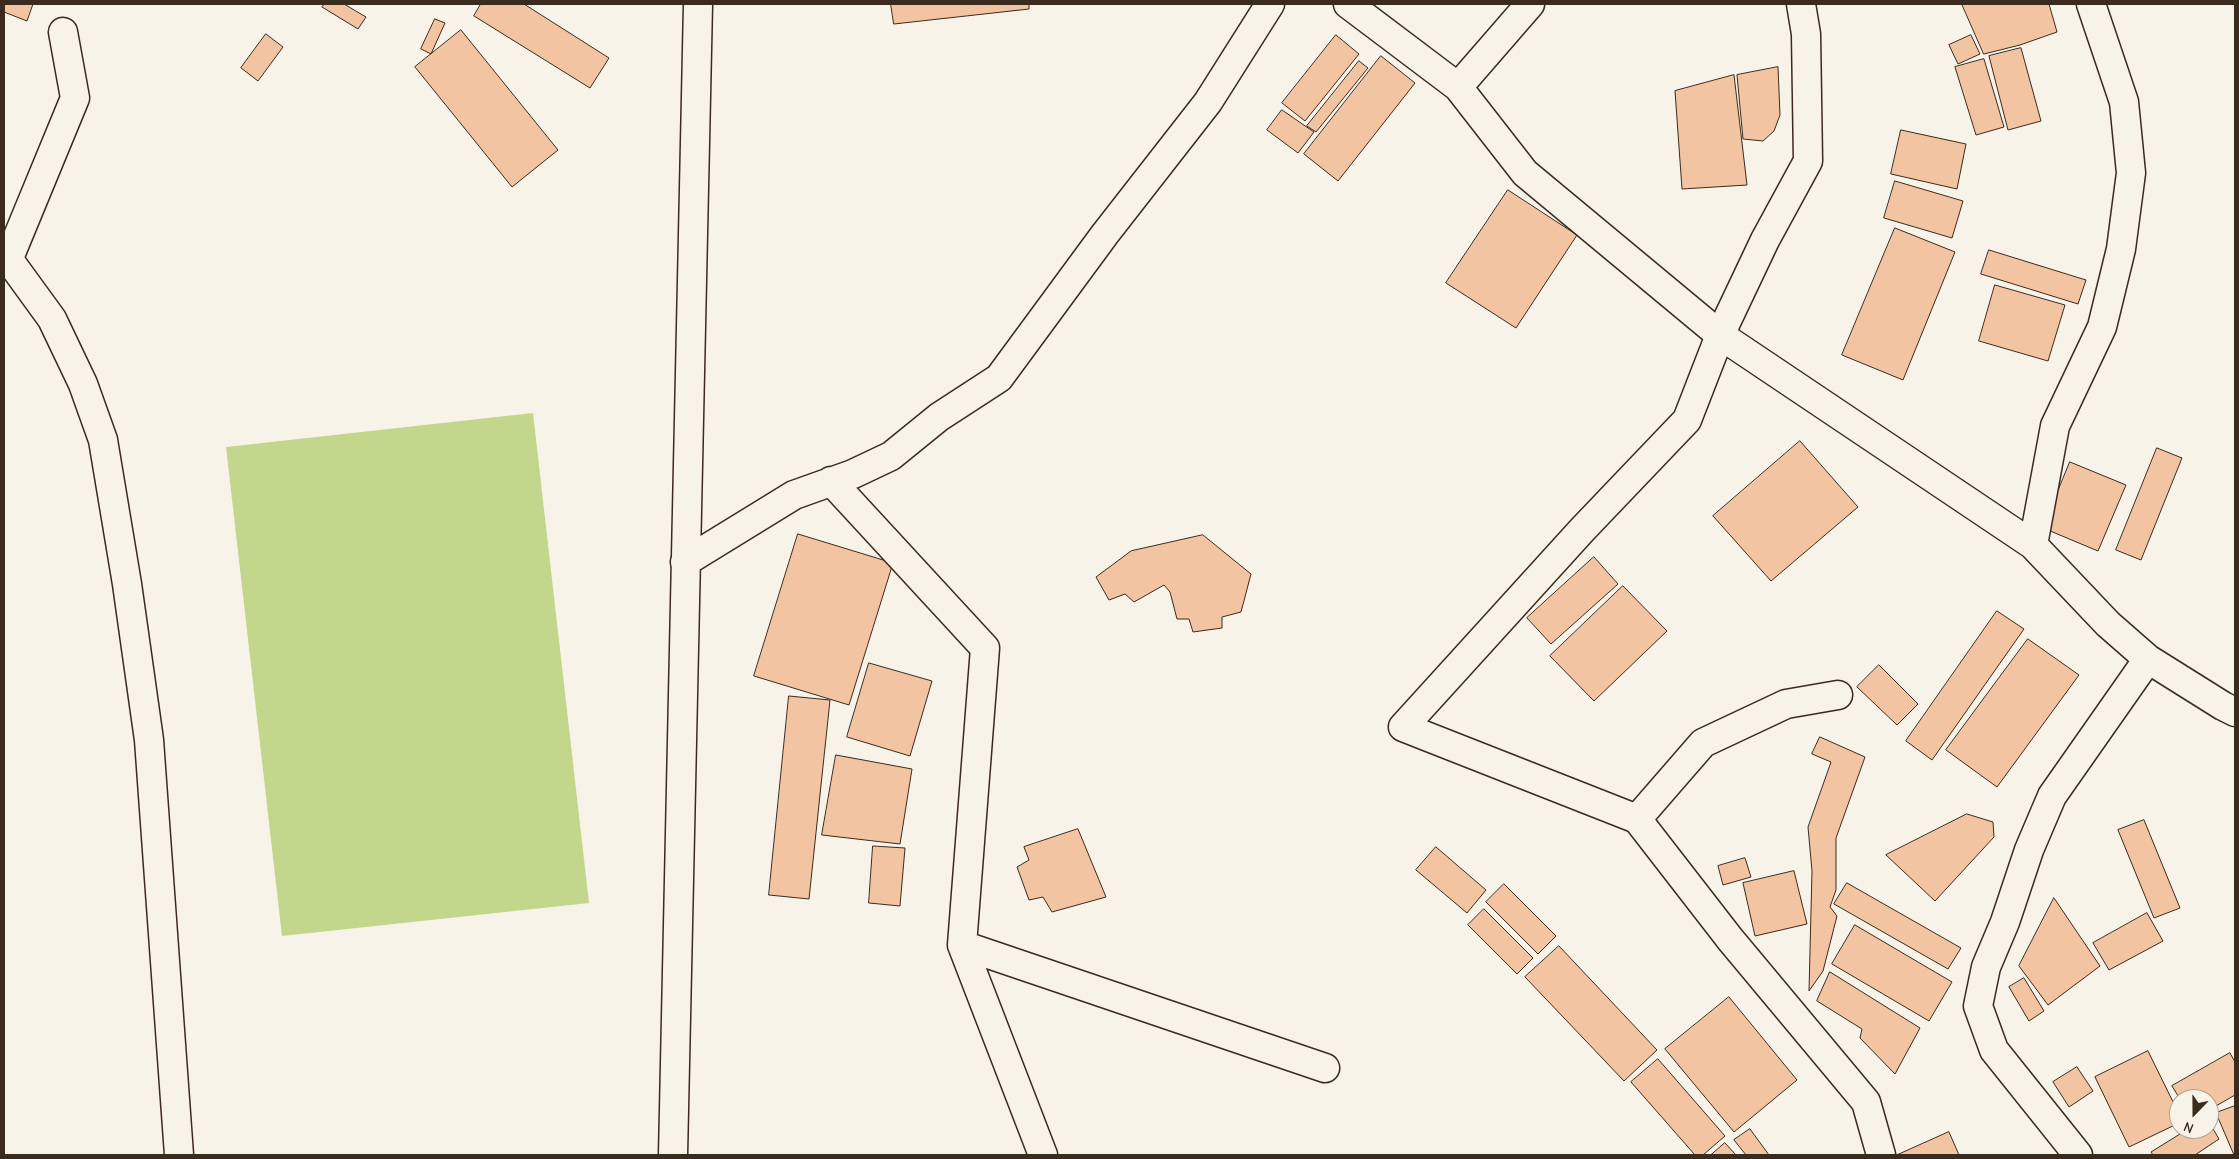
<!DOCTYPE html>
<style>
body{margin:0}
#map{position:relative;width:2239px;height:1159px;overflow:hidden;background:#f7f3e8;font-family:"Comic Neue",sans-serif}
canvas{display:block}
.frame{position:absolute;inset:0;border:5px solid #3b2a1e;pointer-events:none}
.north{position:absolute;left:2169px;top:1089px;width:50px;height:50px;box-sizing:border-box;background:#f7f3e8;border:1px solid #aca397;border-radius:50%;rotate:202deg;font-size:14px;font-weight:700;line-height:20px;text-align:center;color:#3b2a1e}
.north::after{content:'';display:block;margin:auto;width:18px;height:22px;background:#3b2a1e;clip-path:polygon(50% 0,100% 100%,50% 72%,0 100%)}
</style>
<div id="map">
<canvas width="2239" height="1159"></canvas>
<div class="frame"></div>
<div class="north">N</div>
</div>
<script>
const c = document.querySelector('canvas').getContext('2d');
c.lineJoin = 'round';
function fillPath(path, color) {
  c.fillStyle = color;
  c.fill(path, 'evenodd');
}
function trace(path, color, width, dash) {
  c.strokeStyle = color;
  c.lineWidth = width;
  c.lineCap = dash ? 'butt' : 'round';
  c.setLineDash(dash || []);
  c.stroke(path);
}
fillPath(new Path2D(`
 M533 413 589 903 282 936 226 447Z`), '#c3d78c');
const building = new Path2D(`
 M4 4H33L27 21 4 12Z
 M325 4H344L366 17 358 29 322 7Z
 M481 4H524L609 58 590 88 474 16Z
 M891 4H1029V9L894 24Z
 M1962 4H2049L2057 32 2020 45 1984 54Z
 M435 19 445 23 431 54 421 49Z
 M461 30 558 150 512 187 415 67Z
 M266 34 283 47 258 81 241 68Z
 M1336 35 1359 54 1305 121 1282 103Z
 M1971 35 1980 54 1958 64 1949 45Z
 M2021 48 2041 121 2008 130 1989 56Z
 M1381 56 1415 83 1338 181 1304 154Z
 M1984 59 2004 127 1976 135 1955 67Z
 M1359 61 1368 68 1316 132 1307 126Z
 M1778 67 1780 115 1774 131 1763 141 1743 139 1737 75Z
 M1734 75 1747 185 1682 189 1675 91Z
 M1282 110 1314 132 1298 153 1267 130Z
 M1901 130 1966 144 1957 189 1891 174Z
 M1895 181 1963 201 1952 238 1884 218Z
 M1508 190 1577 235 1516 328 1446 283Z
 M1895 228 1955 252 1903 380 1842 355Z
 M1989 250 2086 280 2078 304 1981 274Z
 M1995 285 2065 305 2048 361 1979 341Z
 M1800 441 1858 507 1771 581 1713 516Z
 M2157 448 2182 458 2141 560 2116 550Z
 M2070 462 2126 485 2098 551 2043 528Z
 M798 534 893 563 849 705 754 676Z
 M1203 535 1251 574 1241 612 1222 617V628L1193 632 1189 619H1177L1170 592 1164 585 1134 602 1125 594 1109 600 1096 577 1131 551Z
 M1594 557 1618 584 1551 644 1527 618Z
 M1623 586 1667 631 1594 701 1550 656Z
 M1997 611 2024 629 1932 760 1906 741Z
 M2028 639 2079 675 1997 787 1946 750Z
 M869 663 932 681 910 756 847 737Z
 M1879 665 1918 704 1897 725 1857 687Z
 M789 696 830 700 809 899 769 895Z
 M1820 737 1865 757 1836 838V890L1830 907 1837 916 1823 971 1809 991 1812 871 1808 827 1831 762 1812 754Z
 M836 755 912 769 900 844 822 835Z
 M1967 814 1993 822 1994 837 1935 901 1886 855Z
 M2144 820 2180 908 2154 918 2118 830Z
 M1078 829 1106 897 1052 912 1043 897 1029 900 1017 867 1029 860 1024 847Z
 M873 846 905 848 900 906 869 903Z
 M1436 847 1486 890 1467 913 1416 870Z
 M1745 858 1751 877 1723 885 1718 866Z
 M1794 871 1807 924 1755 936 1743 883Z
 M1847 883 1961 948 1948 969 1834 904Z
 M1504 884 1556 936 1538 954 1486 902Z
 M2054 898 2100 966 2048 1005 2019 966Z
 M1484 909 1533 958 1517 974 1468 925Z
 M2147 913 2163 941 2109 970 2093 943Z
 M1855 925 1952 982 1929 1021 1832 964Z
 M1559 946 1657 1050 1624 1081 1525 977Z
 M1830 972 1920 1028 1895 1074 1860 1038 1862 1029 1817 1001Z
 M2024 978 2044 1011 2029 1021 2009 987Z
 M1729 997 1797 1080 1734 1132 1665 1049Z
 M2148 1051 2179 1114V1123L2129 1147 2095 1077Z
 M2230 1053 2235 1062V1095L2209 1110V1099H2180L2172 1086Z
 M1658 1059 1725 1136 1703 1155H1695L1631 1082Z
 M2077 1067 2093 1091 2069 1107 2053 1082Z
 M2235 1106V1155H2234L2216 1113Z
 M2209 1122 2219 1139 2195 1155H2153L2151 1152 2188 1129H2209Z
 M1750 1129 1769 1155H1746L1734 1140Z
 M1949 1132 1959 1155H1897Z
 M1725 1143 1736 1155H1711Z`);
fillPath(building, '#f2c4a1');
trace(building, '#3b2a1e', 1);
const street = new Path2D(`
 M1348 4 1458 87 1525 173 1720 335 2033 545 2108 624 2148 659 2052 796 2029 850 2005 922 1986 967 1978 1006 1994 1050 2078 1155
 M1801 4 1806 34 1808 161 1765 240 1720 335 1687 420 1582 530 1403 727 1637 819 1730 939 1866 1102 1881 1155
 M1458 87 1530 4
 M9 258 75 98 63 32
 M831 481 985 648 962 945 1325 1068
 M2033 545 2055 426 2102 327 2121 249 2131 173 2124 102 2091 4
 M685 562 794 495 853 474 891 456 939 417 999 378 1105 234 1208 102 1270 4
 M2148 659 2223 706 2235 712
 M1637 819 1703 743 1786 704 1838 695
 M962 945 1043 1155`);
const secondary = new Path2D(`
 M4 253 52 319 83 384 103 440 127 584 149 740 179 1155
 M673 1155 698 4`);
trace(street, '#3b2a1e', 31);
trace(secondary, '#3b2a1e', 31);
trace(street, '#f7f3e8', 28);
trace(secondary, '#f7f3e8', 28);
</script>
